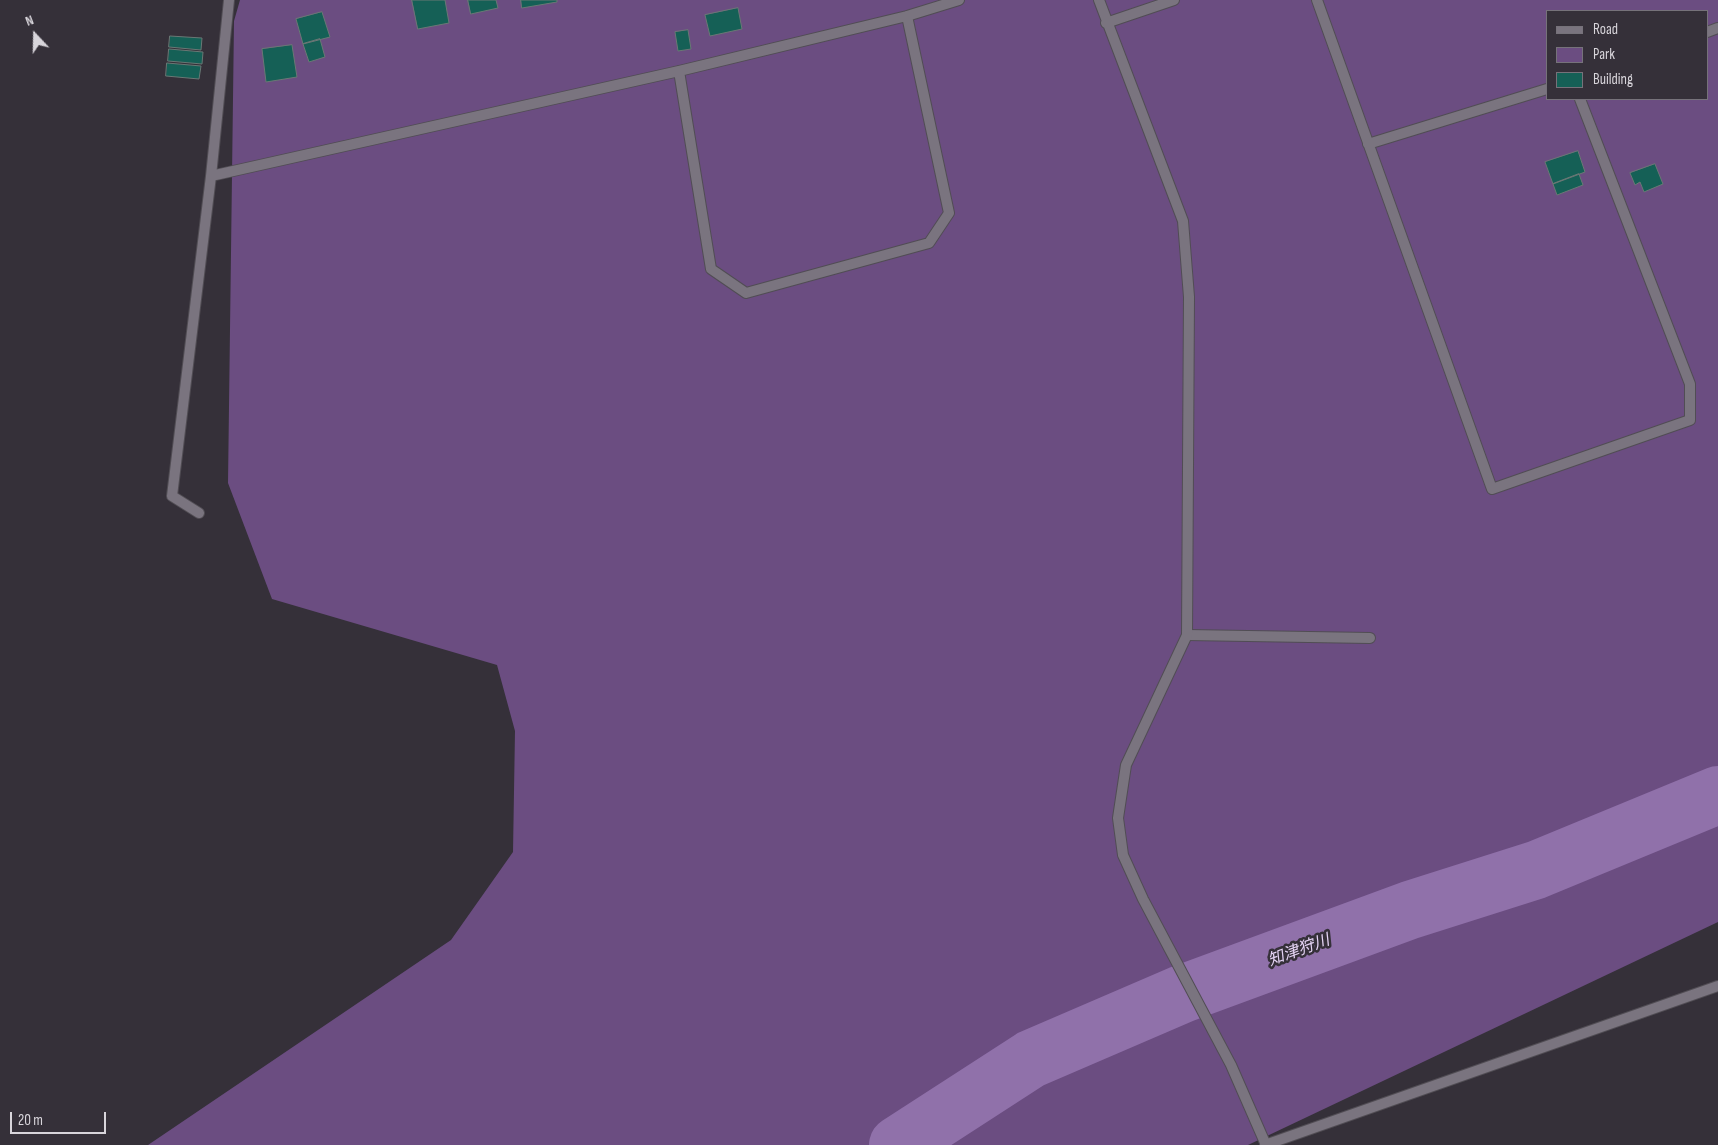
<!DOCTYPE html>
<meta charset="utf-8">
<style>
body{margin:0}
#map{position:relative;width:1718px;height:1145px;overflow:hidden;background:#353039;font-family:"Sofia Sans Condensed",sans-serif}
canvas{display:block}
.legend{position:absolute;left:1546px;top:10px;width:162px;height:90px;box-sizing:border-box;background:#353039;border:1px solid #76727a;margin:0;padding:6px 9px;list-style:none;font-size:15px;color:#d8d5db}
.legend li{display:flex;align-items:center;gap:10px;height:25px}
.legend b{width:25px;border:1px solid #76727a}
.north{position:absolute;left:10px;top:10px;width:50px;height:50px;-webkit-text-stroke:4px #353039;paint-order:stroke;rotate:339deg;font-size:14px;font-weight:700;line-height:20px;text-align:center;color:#d8d5db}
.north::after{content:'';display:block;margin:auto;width:18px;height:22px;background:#d8d5db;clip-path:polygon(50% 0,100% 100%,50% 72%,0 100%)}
.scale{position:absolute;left:10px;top:1112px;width:96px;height:22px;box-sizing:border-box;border:2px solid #d8d5db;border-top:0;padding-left:6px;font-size:15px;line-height:18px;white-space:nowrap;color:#d8d5db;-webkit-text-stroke:4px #353039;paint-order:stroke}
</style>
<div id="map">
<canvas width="1718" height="1145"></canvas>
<ul class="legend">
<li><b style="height:6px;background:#7a747f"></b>Road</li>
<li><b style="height:14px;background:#6b4d81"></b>Park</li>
<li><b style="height:14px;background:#156056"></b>Building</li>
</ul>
<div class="north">N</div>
<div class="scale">20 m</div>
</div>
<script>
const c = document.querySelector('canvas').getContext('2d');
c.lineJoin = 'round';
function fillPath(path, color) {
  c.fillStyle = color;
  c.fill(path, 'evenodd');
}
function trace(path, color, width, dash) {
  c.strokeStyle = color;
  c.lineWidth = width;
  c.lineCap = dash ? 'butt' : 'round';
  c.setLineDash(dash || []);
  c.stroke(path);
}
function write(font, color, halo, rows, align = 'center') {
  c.font = font + ' "Sofia Sans Condensed","Noto Sans JP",sans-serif';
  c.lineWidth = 5;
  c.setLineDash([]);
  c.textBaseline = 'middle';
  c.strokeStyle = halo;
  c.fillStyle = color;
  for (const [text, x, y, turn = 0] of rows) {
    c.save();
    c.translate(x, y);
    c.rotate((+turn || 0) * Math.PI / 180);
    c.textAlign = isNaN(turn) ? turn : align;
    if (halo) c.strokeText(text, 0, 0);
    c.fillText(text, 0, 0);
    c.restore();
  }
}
fillPath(new Path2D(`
 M240 0H1718V922L1248 1145H148L451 940 513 852 515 731 497 665 272 599 228 483 234 21ZM1547 11H1707V99H1547Z`), '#6b4d81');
trace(new Path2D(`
 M898 1145 1031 1059 1182 994 1410 910 1536 870 1718 795`), '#9071aa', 58);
const building = new Path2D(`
 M412 0H445L449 23 418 29Z
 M468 0H496L498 8 471 14Z
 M521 0H557V2L522 8Z
 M738 8 742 29 710 36 705 15Z
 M322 12 330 37 303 44 296 19Z
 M688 30 691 49 678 51 675 32Z
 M170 36 202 38 201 50 169 47Z
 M320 39 325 57 309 62 303 44Z
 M292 45 297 77 266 82 262 49Z
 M169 49 203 52 202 64 168 61Z
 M167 63 201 66 199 79 166 76Z
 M1578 151 1585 172 1553 184 1545 162Z
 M1655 164 1663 184 1644 192 1640 182 1635 185 1630 173Z
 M1579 174 1583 185 1557 195 1553 184Z`);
fillPath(building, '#156056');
trace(building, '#6a7875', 1);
const lane = new Path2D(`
 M1187 635 1370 638`);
const street = new Path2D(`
 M1099 0 1183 221 1189 297 1187 635 1126 765 1118 818 1123 855 1143 899 1231 1065 1266 1145
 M1317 0 1492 489 1690 420V384L1580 99
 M1106 23 1174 0
 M1707 32 1718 28
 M679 71 711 269 746 293 929 243 949 213 907 16
 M1368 144 1547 89
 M211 176 679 71 907 16 959 0
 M199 513 172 496 211 176 229 0
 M1265 1145 1718 986`);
trace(lane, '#514d54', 12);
trace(street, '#514d54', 12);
trace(lane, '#7a747f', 10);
trace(street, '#7a747f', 10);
write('italic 16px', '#e6d5f6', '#353039', [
 ["知津狩川",1299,951,-20]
]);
</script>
